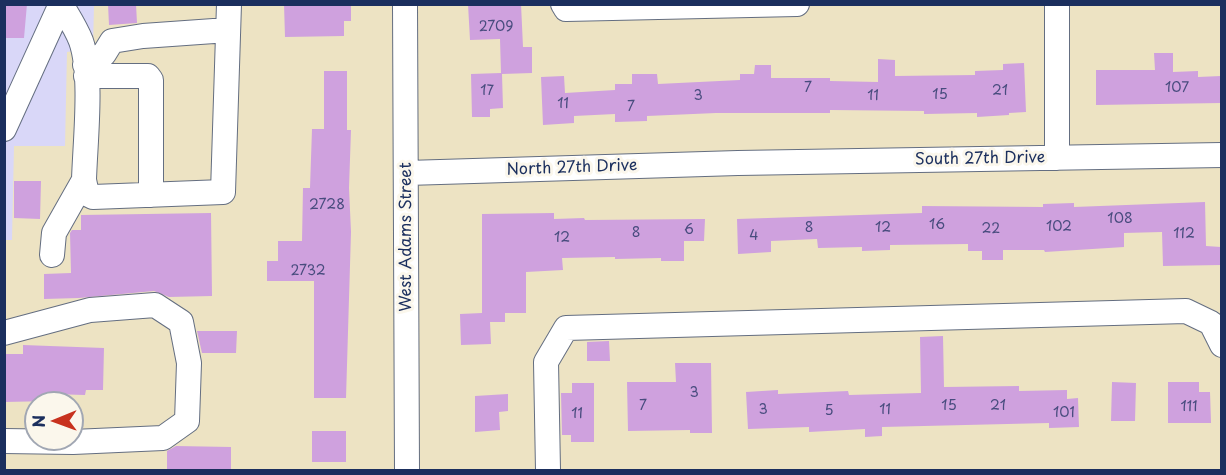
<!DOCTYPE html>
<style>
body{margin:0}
#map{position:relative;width:1226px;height:475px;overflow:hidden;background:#ede3c3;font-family:"Playpen Sans",sans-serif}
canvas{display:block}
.frame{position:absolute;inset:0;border:6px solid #1b2f5e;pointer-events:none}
.north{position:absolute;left:24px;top:391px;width:60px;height:60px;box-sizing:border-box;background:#fbf7ec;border:2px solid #a1a7b3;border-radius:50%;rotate:269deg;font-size:16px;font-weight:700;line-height:24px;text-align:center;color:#1b2f5e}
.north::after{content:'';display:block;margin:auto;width:21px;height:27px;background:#c8321e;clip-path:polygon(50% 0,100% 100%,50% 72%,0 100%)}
</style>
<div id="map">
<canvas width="1226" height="475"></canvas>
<div class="frame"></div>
<div class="north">N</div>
</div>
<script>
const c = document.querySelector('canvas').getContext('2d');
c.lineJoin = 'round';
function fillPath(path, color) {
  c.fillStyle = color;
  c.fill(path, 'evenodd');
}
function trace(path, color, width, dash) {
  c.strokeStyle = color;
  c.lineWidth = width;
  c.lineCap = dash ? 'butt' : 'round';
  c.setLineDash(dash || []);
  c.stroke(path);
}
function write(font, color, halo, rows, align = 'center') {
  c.font = font + ' "Playpen Sans",sans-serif';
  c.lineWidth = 6;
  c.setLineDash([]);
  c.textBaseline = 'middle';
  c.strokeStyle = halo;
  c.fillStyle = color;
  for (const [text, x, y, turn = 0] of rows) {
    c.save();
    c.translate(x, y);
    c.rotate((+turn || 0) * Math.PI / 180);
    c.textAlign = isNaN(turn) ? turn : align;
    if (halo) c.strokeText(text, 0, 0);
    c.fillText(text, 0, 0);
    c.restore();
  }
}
fillPath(new Path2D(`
 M4 5H94L93 48 67 52 65 146H14L12 240H4Z`), '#d9d7f8');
fillPath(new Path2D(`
 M4 4H27L24 38H4Z
 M108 4H136L137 23 109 25Z
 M284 4H351V21H344V36L285 37Z
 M468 4H521L523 47H532V73L502 74 503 108 490 109V117H472L471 74 501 73 500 39 470 40Z
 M1154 53H1173V72L1198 71V77L1221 76V103L1096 105V70H1155Z
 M878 59 895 60V76L975 75V71L1003 70V64L1024 63 1026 112 1009 113V115L977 117V113L924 114V111L830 110V113H716L647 116V121L615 122V114L574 116V123L543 125 541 77 564 76 565 93 615 90V84H632V74H657L658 84 740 80V74H754L755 65H771V78H830V81L878 82Z
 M324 71H347V130H351L349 188 351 232 346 398H314V281H267V261H278V241H302L303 188H310L312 129H324Z
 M14 181H41L40 219 14 218Z
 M1205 202 1206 246 1221 247V265L1163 266 1162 232 1124 233V247L1045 252 1044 250H1003V260H982V251H968V244L890 245V250L862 251V247L818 248 817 239 771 241V252L738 254 737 219 922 213V206L1043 207V204L1074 203V207Z
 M211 213 212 296 169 297 154 291 79 298 44 299V274L71 273 70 233 72 230H81V215Z
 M554 213V219L584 218 585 220 705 219 704 241H684V261H661V258L615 259V257L562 258 563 270 526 272V313H505V322H490L491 344 461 345 460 314 482 313V214Z
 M197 331H237L236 353H202Z
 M943 336 944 387 1019 386V391L1067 390V399L1078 398 1079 427 1049 428V423L882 427V436L865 437V429L809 432V427L748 429 746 392 778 390V394L848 391 849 395 921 393 920 337Z
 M609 341 610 361H587V342Z
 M23 345 104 348 103 390H86L85 395 51 394 52 401 4 402V354H23Z
 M675 363H711L712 433H690V430L628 431 627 382H676Z
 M1112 382 1136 383 1135 421H1111Z
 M1168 382H1199V392H1210L1211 423H1168Z
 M572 383H594V442H571V435H562L561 393H572Z
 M508 394V411L499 412 500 430 475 432V396Z
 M312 431H346V462H312Z
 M176 446 231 447V470H167V451Z`), '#cfa1de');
const minor = new Path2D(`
 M61 4C68 16 76 28 81 41 93 75 85 143 84 180L87 194 93 197 223 192 229 4
 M405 4 407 470
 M563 4 566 9 797 4
 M85 65 104 54 112 41 143 36 228 30
 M86 76H148L151 80V195
 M4 129 61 4
 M1057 158V4
 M407 173 738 163 1222 155
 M52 255 54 233 84 180
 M4 333 90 310 155 305 181 322 189 363 187 421 163 438 73 442 4 441
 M548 470 546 362 566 328 1186 311 1211 323 1222 345`);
trace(minor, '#646e81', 26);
trace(minor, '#fff', 24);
write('14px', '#484c7e', null, [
 ["2709",496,27],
 ["7",808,88],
 ["107",1177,88],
 ["17",487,91],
 ["21",1000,91],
 ["15",940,95],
 ["3",698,96],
 ["11",873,96],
 ["11",563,104],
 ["7",631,107],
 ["2728",327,205],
 ["108",1120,219],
 ["16",937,225],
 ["102",1059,227],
 ["8",809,228],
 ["12",883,228],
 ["22",991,229],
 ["6",689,230],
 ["8",636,233],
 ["112",1184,234],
 ["4",754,236],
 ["12",562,238],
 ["2732",308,271],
 ["3",694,393],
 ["7",643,406],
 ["15",949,406],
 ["21",998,406],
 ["111",1189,407],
 ["3",763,410],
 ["11",885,410],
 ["5",829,411],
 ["101",1064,413],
 ["11",577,414]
]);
write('16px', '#1b2f5e', '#fbf7ec', [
 ["South 27th Drive",980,159,-1],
 ["North 27th Drive",572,168,-2],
 ["West Adams Street",407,237,-90]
]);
</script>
